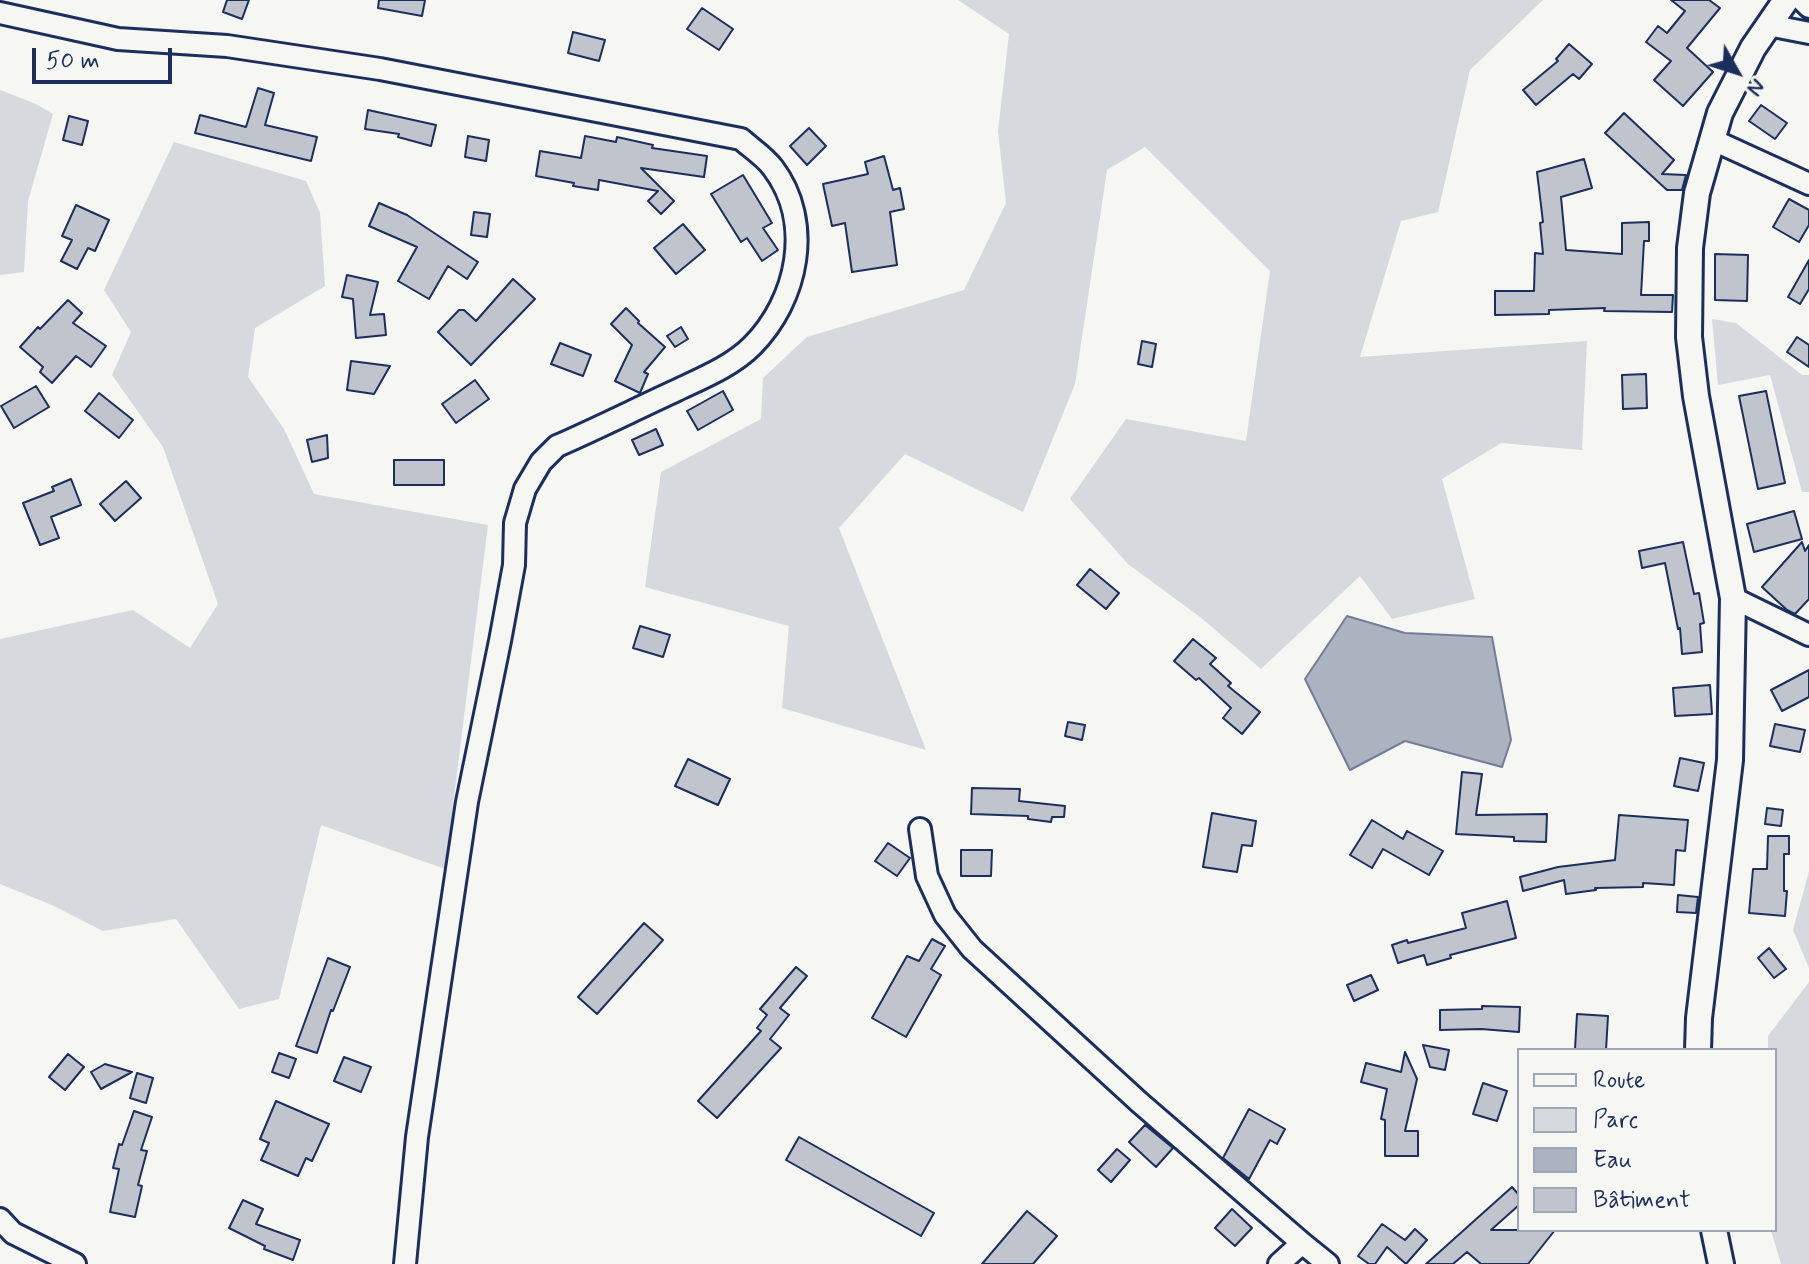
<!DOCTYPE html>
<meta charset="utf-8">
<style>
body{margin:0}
#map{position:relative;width:1809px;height:1264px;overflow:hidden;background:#f6f6f2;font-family:Mynerve,sans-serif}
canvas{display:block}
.legend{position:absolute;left:1517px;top:1048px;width:260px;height:184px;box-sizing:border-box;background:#f6f6f2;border:2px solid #9ea6b7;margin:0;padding:10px 14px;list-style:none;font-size:24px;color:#1b2f5e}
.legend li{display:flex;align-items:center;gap:16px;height:40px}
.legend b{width:40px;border:2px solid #9ea6b7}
.north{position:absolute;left:1697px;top:32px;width:80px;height:80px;-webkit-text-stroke:6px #f6f6f2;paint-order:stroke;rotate:129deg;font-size:22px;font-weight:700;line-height:32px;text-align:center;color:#1b2f5e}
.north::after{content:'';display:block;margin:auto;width:28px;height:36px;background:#1b2f5e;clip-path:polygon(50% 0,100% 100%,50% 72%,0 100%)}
.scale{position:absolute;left:32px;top:48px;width:140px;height:36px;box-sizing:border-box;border:4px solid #1b2f5e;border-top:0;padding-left:10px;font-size:24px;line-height:28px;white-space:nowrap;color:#1b2f5e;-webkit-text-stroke:6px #f6f6f2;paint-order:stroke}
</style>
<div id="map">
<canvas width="1809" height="1264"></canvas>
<ul class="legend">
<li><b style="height:10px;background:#f6f6f2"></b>Route</li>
<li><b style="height:22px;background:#d6d9dd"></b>Parc</li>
<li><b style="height:22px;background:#abb2c0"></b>Eau</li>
<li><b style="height:22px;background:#c0c4cd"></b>Bâtiment</li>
</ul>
<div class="north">N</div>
<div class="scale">50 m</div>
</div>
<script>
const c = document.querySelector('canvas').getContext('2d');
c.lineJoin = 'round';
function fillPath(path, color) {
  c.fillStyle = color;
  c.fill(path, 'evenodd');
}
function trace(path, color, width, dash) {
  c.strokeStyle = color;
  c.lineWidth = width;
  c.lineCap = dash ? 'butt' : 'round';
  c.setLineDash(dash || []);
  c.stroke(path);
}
fillPath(new Path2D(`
 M958 0H1543L1470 70 1438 212 1401 221 1360 357 1587 341 1582 450 1501 443 1442 479 1475 599 1392 619 1360 576 1261 669 1200 617 1128 564 1070 499 1126 419 1246 441 1270 271 1145 147 1107 170 1075 384 1023 512 905 454 839 528 926 750 782 708 789 626 645 587 661 472 761 419 763 378 807 337 964 290 1006 203 998 131 1009 34Z
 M0 90 36 104 53 114 28 201 24 272 0 275Z
 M174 142 306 181 320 213 325 286 255 328 248 377 284 429 314 494 488 525 445 869 321 825 279 999 239 1009 176 919 103 931 52 905 0 884V639L133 610 190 648 218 604 163 447 112 375 131 332 104 290Z
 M1712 319 1736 323 1802 375H1809V492H1802L1770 375 1718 385Z
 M1809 871V968L1793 930Z
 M1809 982V1264H1781L1771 1230H1775V1050H1768V1036Z`), '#d6d9dd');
const water = new Path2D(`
 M1347 616 1405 633 1492 637 1511 740 1502 767 1405 741 1350 770 1305 679Z`);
fillPath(water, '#abb2c0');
trace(water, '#717e99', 2);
const building = new Path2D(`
 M227 0H249L242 19 223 12Z
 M379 0H425L422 16 378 8Z
 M1671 0H1709L1720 8 1687 48 1713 72 1683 106 1654 80 1671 61 1646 42 1658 26 1667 33 1685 11Z
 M702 8 733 29 719 50 687 29Z
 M573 32 605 40 599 61 568 53Z
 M1569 44 1592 64 1579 79 1573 74 1536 105 1523 90 1558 61 1556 59Z
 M258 88 274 93 265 125 317 137 311 161 195 133 200 115 246 127Z
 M1761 105 1787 123 1775 139 1749 121Z
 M368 110 436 125 431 146 398 137 399 134 365 129Z
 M1624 113 1674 160 1662 174 1686 175 1682 190H1667L1605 133Z
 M69 116 88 121 82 145 63 140Z
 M809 128 826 146 807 165 790 146Z
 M468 136 489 140 486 161 465 157Z
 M585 136 616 142 617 137 653 145 652 148 707 156 704 177 641 168 674 201 661 214 648 201 658 191 599 180 598 190 573 186 574 183 536 176 540 151 581 158Z
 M884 156 893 190 900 188 904 209 890 212 897 265 852 272 845 223 832 226 823 184 868 174 865 162Z
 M1584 159 1592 188 1561 197 1566 250 1622 254V223L1649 222V241H1644L1641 295H1673L1672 312 1604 311 1605 308 1549 310V314L1495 315V291H1534L1535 253 1543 254 1540 223 1543 222 1537 172Z
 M743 175 772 223 763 228 778 250 762 261 747 238 741 242 711 194Z
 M1789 199 1809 210V225L1799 242 1773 227Z
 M379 203 407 215 478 262 467 279 448 266 429 299 398 281 417 247 369 226Z
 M76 205 109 220 95 251 88 248 77 269 61 261 72 240 62 236Z
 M474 212 490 214 487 237 471 235Z
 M683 224 705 250 676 274 654 248Z
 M1715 254 1748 255 1747 301 1715 300Z
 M1809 260V289L1800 304 1788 297Z
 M347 275 378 282 370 315 384 314 386 335 356 338 353 299 342 297Z
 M513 279 535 299 471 365 438 332 459 310H464L476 321Z
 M68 300 82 313 73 323 106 346 91 367 76 356 52 383 40 372 43 367 20 347 38 327 40 329Z
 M626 308 639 321 638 323 665 347 644 372 648 374 640 393 615 381 632 345 611 324Z
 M681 327 688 339 675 347 667 336Z
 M1797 337 1809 345V367L1787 352Z
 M1142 341 1156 344 1152 367 1138 364Z
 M560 343 591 355 583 376 551 364Z
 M351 361 390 366 374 394 347 390Z
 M1646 374 1647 408 1623 409 1622 375Z
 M475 380 489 399 456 423 442 404Z
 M36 386 49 407 14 428 1 406Z
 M723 391 733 410 698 430 687 411Z
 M1766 391 1785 483 1758 489 1739 396Z
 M99 393 133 420 119 438 85 411Z
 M656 429 663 445 639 455 632 440Z
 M327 435 328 458 312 462 307 440Z
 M394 460H444V485H394Z
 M71 479 81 505 51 517 59 538 40 545 23 503 54 491 52 487Z
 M126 481 141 498 115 521 100 504Z
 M1794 511 1802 539 1754 552 1747 524Z
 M1683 542 1694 594 1699 593 1704 623 1700 624 1702 652 1682 654 1680 628 1678 629 1665 563 1642 568 1639 551Z
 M1802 542 1805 551 1809 545V599L1795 614 1787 610 1762 587Z
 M1090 569 1119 593 1106 609 1077 585Z
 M640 626 670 635 663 657 633 648Z
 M1193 639 1216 658 1210 664 1231 683 1228 686 1260 712 1242 734 1223 718 1231 708 1199 678 1196 680 1174 661Z
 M1809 670V697L1782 711 1771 690Z
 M1710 685 1712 714 1675 716 1673 688Z
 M1068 722 1085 725 1082 740 1065 736Z
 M1775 724 1805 730 1800 752 1770 746Z
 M1680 758 1704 763 1698 791 1674 786Z
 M688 759 730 779 718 805 675 786Z
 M1462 772 1482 774 1476 815 1547 814 1546 842 1514 841V837L1456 834Z
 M972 788 1020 789 1019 801 1065 806 1064 817H1052L1051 822 1028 819V816L971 814Z
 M1767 808 1783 810 1781 826 1765 824Z
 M1212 813 1256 821 1252 846 1242 845 1237 872 1203 867Z
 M1619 815 1688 820 1685 851 1676 850 1674 885 1643 883V887L1595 888 1596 890 1566 894 1564 880 1523 891 1520 877 1558 867 1615 860Z
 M1372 820 1403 839 1407 831 1443 851 1429 875 1383 849 1372 868 1350 855Z
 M1768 836H1789V854H1784V891H1787L1785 916 1749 913 1753 869H1767Z
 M888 843 910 858 897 876 875 861Z
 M961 850H992L991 876H961Z
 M1678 895 1698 897 1696 913 1677 912Z
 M1507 901 1516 938 1450 955 1451 958 1427 965 1424 955 1398 963 1392 945 1407 940 1408 943 1466 928 1462 913Z
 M644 923 663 940 597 1014 578 997Z
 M932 939 945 946 931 969 941 975 906 1037 872 1018 907 956 919 961Z
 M1769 948 1786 969 1774 978 1758 958Z
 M328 958 350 967 333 1011 331 1010 317 1053 296 1046Z
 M796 967 807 976 780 1008 789 1015 770 1039 781 1048 717 1118 698 1101 761 1031 757 1028 767 1015 760 1009Z
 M1371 975 1378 990 1354 1001 1347 985Z
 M1482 1006 1520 1007 1519 1032 1481 1029 1440 1030V1010L1482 1009Z
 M1577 1014 1608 1016 1606 1050 1575 1049Z
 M1423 1045 1449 1050 1445 1070 1430 1067Z
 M1405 1052 1417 1079 1405 1131H1418V1156H1385V1120L1381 1119 1387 1089 1361 1082 1366 1063 1401 1072Z
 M279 1053 296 1059 289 1078 272 1072Z
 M68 1054 84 1067 65 1090 49 1077Z
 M344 1057 371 1067 361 1092 334 1081Z
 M105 1064 132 1072 101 1089 91 1072Z
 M137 1073 153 1078 146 1103 130 1098Z
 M1483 1083 1507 1091 1497 1121 1473 1114Z
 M276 1101 329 1124 312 1161 306 1158 298 1176 261 1160 269 1143 260 1139Z
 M1249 1109 1285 1129 1277 1144 1270 1140 1249 1179 1223 1158Z
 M134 1111 152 1117 141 1150 147 1151 138 1185 142 1186 135 1217 110 1212 119 1169 113 1168 119 1144 122 1145Z
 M1145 1125 1173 1148 1156 1167 1129 1142Z
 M799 1137 934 1213 921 1236 786 1160Z
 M1117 1149 1130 1160 1111 1182 1098 1170Z
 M1512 1187 1519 1195V1205L1491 1230H1555L1528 1264H1481L1467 1252 1453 1264H1426Z
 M243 1200 263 1209 256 1224 300 1240 293 1260 264 1249 265 1246 229 1228Z
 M1232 1209 1252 1228 1235 1246 1215 1228Z
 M1027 1211 1057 1236 1033 1264H982Z
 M1382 1224 1405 1240 1415 1229 1427 1240 1406 1264 1387 1247 1375 1264H1369L1358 1256Z`);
fillPath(building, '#c0c4cd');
trace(building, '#1b2f5e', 2);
const minor = new Path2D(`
 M1802 0 1809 7
 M0 13 118 39 227 46 380 69 741 139C751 148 765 157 773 168 814 222 798 300 752 346 731 367 700 379 673 392 634 410 596 429 557 446L541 462 525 489 515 523 514 565 500 641 467 802 417 1137 405 1264
 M1768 25 1809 33
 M1713 140 1809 184
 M1733 598 1809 635
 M920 829 927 876 945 915 972 949 1139 1102 1302 1243
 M0 1219 13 1233 75 1264
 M1279 1264 1302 1243 1328 1264`);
const tertiary = new Path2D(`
 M1698 1050 1699 1018 1730 760 1733 598 1696 396 1689 337 1690 248 1697 193 1720 113 1753 48 1786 0
 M1714 1230 1721 1264`);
trace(minor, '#1b2f5e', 26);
trace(tertiary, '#1b2f5e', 30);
trace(minor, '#f6f6f2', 20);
trace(tertiary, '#f6f6f2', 24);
</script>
